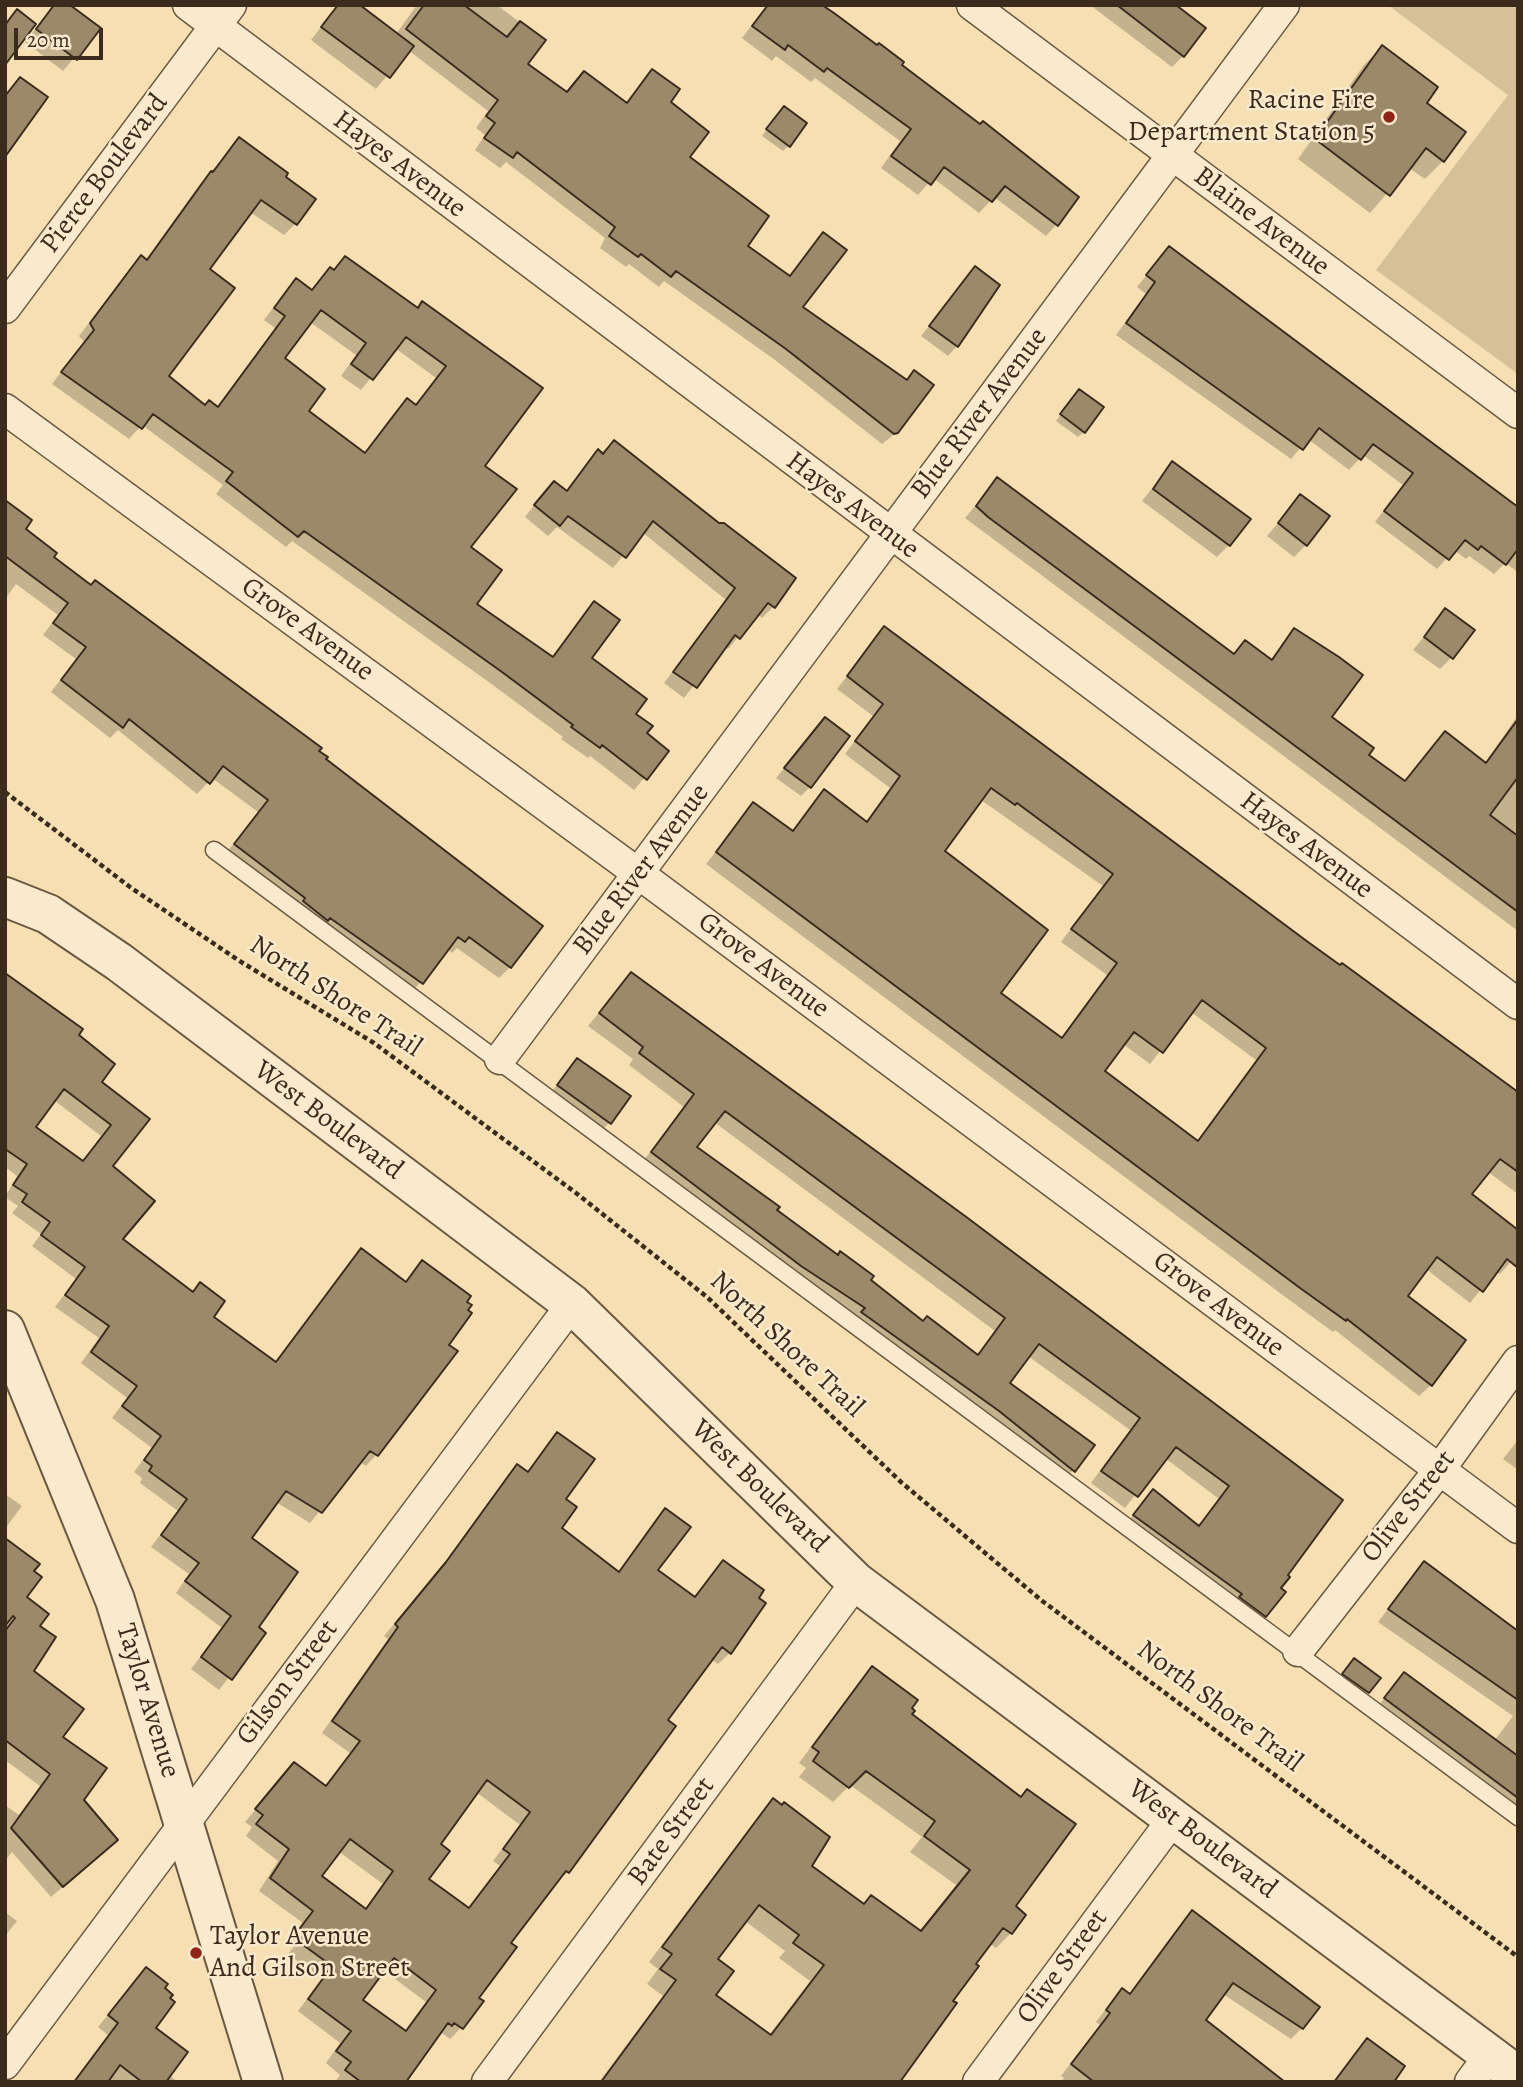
<!DOCTYPE html>
<style>
body{margin:0}
#map{position:relative;width:1523px;height:2087px;overflow:hidden;background:#f6dfb2;font-family:Alegreya,serif}
canvas{display:block}
.frame{position:absolute;inset:0;border:7px solid #3b2b1c;pointer-events:none}
.scale{position:absolute;left:14px;top:28px;width:89px;height:32px;box-sizing:border-box;border:4px solid #3b2b1c;border-top:0;padding-left:9px;font-size:21px;line-height:24px;white-space:nowrap;color:#3b2b1c;-webkit-text-stroke:5px #f9eacd;paint-order:stroke}
</style>
<div id="map">
<canvas width="1523" height="2087"></canvas>
<div class="frame"></div>
<div class="scale">20 m</div>
</div>
<script>
const c = document.querySelector('canvas').getContext('2d');
c.lineJoin = 'round';
function fillPath(path, color) {
  c.fillStyle = color;
  c.fill(path, 'evenodd');
}
function trace(path, color, width, dash) {
  c.strokeStyle = color;
  c.lineWidth = width;
  c.lineCap = dash ? 'butt' : 'round';
  c.setLineDash(dash || []);
  c.stroke(path);
}
function write(font, color, halo, rows, align = 'center') {
  c.font = font + ' Alegreya,serif';
  c.lineWidth = 5;
  c.setLineDash([]);
  c.textBaseline = 'middle';
  c.strokeStyle = halo;
  c.fillStyle = color;
  for (const [text, x, y, turn = 0] of rows) {
    c.save();
    c.translate(x, y);
    c.rotate((+turn || 0) * Math.PI / 180);
    c.textAlign = isNaN(turn) ? turn : align;
    if (halo) c.strokeText(text, 0, 0);
    c.fillText(text, 0, 0);
    c.restore();
  }
}
fillPath(new Path2D(`
 M1388 5H1518V374L1376 270 1508 95Z`), '#d6c098');
fillPath(new Path2D(`
 M55 5 98 29 63 71 25 42Z
 M338 5 396 34 417 5H497L543 40 525 64 566 93 584 73 625 104 652 71 668 103 688 157 745 246 788 277 824 235 800 307 906 381 915 372 897 432 882 444 775 360 664 281 659 287 629 264 626 267 600 248 605 238 506 162 500 168 475 150 485 135 476 128 488 111 408 50 376 89 311 40Z
 M767 5H824L899 65 1057 224 1046 236 994 197 979 213 933 178 918 195 881 168 900 141 815 78 811 82 776 56 772 61 742 38Z
 M1090 5H1174L1183 56 1172 67Z
 M1382 47 1425 103 1443 161 1425 179 1409 168 1370 213 1298 159 1364 65Z
 M779 113 788 146 783 151 762 136Z
 M240 139 283 177 296 223 284 235 250 212 207 269 167 377 205 406 216 408 275 328 264 320 285 292 296 281 311 291 330 269 332 271 345 259 417 309 423 303 541 388 483 466 468 548 475 604 551 658 594 603 590 658 634 714 644 733 667 751 634 790 590 756 588 758 561 739 563 737 490 683 292 541 286 547 216 494 223 485 142 425 129 439 52 384 84 342 79 336 130 269 141 257 145 261 200 184ZM310 322 356 355 341 376 361 390 395 348 436 378 414 406 407 401 395 412 364 454 306 411 282 359Z
 M1169 248 1518 509V572L1505 563 1494 574 1469 556 1466 559 1454 550 1437 569 1375 522 1403 485 1363 455 1349 470 1308 439 1291 459 1116 335 1146 294 1137 287Z
 M975 268 957 346 948 356 921 336Z
 M1073 397 1084 432 1078 437 1056 421Z
 M614 442 774 606 762 618 757 614 728 649 724 647 684 698 664 683 726 600 642 532 613 568 557 527 548 536 525 517 543 494 565 492 587 463Z
 M1172 463 1229 545 1217 557 1142 501Z
 M997 480 1233 655 1245 642 1270 660 1295 630 1330 718 1367 756 1404 783 1445 733 1484 764 1518 715V931L965 518Z
 M1300 497 1306 545 1294 557 1267 536Z
 M5 501 23 529 51 557 317 751 510 967 499 978 457 948 452 953 447 948 410 995 224 856 258 812 212 778 197 794 118 730 110 738 51 692 76 659 43 635 58 615 16 584 5 599Z
 M1446 610 1452 657 1440 669 1413 650Z
 M885 628 1518 1097V1194L1424 1125 1407 1147 1518 1254 1500 1274 1496 1271 1470 1303 1426 1269 1405 1296 1431 1385 1419 1396 1335 1330 1333 1332 1288 1299 706 864 753 804 791 832 824 792 865 823 890 788 845 754 873 716 837 689ZM981 800 1103 886 1061 942 1107 975 1060 1039 998 993 943 851ZM1191 1012 1256 1060 1197 1142 1103 1071 1123 1044 1150 1064Z
 M825 719 810 787 801 796 776 778Z
 M631 974 1341 1501 1279 1588 1265 1616 1253 1628 1123 1527 1153 1492 1197 1527 1219 1499 1165 1458 1125 1508 1091 1483 1130 1430 1028 1356 1008 1384 1093 1446 1062 1483 641 1164 684 1107 629 1065 633 1059 588 1026ZM714 1122 995 1331 977 1356 923 1322 695 1147Z
 M5 975 76 1035 100 1083 148 1120 111 1166 120 1239 192 1293 200 1284 211 1317 274 1363 361 1250 405 1283 422 1262 446 1345 455 1352 376 1455 366 1466 360 1462 310 1523 276 1502 249 1539 257 1628 264 1633 219 1690 191 1669 222 1628 176 1593 189 1574 151 1547 178 1511 140 1483 142 1478 134 1472 152 1448 112 1418 127 1398 81 1363 99 1338 55 1307 76 1279 32 1246 41 1234 12 1213 18 1206 5 1197 17 1176 5 1167ZM55 1101 101 1136 82 1162 34 1128Z
 M577 1060 609 1123 600 1132 549 1095Z
 M557 1434 563 1500 560 1528 617 1573 665 1511 655 1571 693 1598 723 1562 730 1653 718 1664 711 1659 666 1721 568 1872 555 1883 509 1944 461 2028 450 2039 442 2033 437 2035 404 2082H335L340 2075 326 2063 340 2043 298 2011 322 1979 288 1954 295 1945 290 1940 303 1923 259 1891 278 1861 246 1836 252 1827 245 1822 294 1764 324 1787 350 1753 322 1733 388 1639 384 1636 435 1576 506 1478 517 1466 526 1473ZM476 1792 520 1825 493 1861 500 1866 467 1909 427 1879 438 1845ZM338 1851 383 1884 364 1910 319 1877ZM383 1970 426 2002 404 2032 361 2000Z
 M1518 1440V1470L1503 1459Z
 M5 1494 22 1506 5 1529Z
 M5 1540 32 1571 25 1597 38 1626 32 1672 61 1737 82 1800 104 1851 51 1897 12 1852 5 1861V1805L19 1815 40 1786 5 1760Z
 M1424 1563 1518 1633V1820L1374 1711 1404 1674 1494 1741 1513 1716 1378 1622Z
 M1348 1666 1378 1679 1362 1698 1338 1680Z
 M873 1668 909 1708V1715L1014 1907 1011 1933 996 1948 990 1944 890 2082H599L663 1996 647 1984 658 1969 649 1962 759 1816 774 1801 810 1867 863 1905 919 1932 956 1885 910 1852 922 1837 850 1785 833 1802 799 1777 806 1768 799 1763 858 1684ZM745 1921 785 1951 779 1958 810 1981 769 2035 714 1995 716 1959Z
 M5 1912 17 1921 5 1936Z
 M1193 1912 1302 2028 1291 2039 1223 1994 1204 2020 1275 2082H1061L1064 2078 1061 2076 1100 2025 1096 2022 1112 2001 1122 1990 1129 1995Z
 M146 1969 153 2028 169 2075 178 2082H73L108 2035 98 2027Z
 M1367 2040 1391 2082H1333L1356 2051Z`), '#0003');
const building = new Path2D(`
 M54 5H70L101 28 77 60 36 29Z
 M338 5H360L414 46 390 78 321 27Z
 M424 5H464L507 37 520 21 546 40 528 64 567 92 584 71 627 103 652 69 680 89 671 102 709 132 690 157 769 216 748 246 790 276 823 232 847 250 803 307 907 380 914 370 934 385 898 433 894 434 786 349 676 271 671 277 641 254 638 257 609 236 615 227 517 152 513 158 484 138 495 123 486 116 498 100 406 29Z
 M768 5H822L834 13 877 45 879 43 904 62 902 65 980 124 983 121 1079 197 1058 226 1005 186 992 202 944 167 931 185 891 156 911 129 827 68 824 72 788 45 785 50 752 26Z
 M1117 5H1176L1206 28 1184 57Z
 M17 9 36 24 5 65V25Z
 M1382 45 1438 87 1427 103 1466 132 1444 162 1426 148 1390 196 1315 139Z
 M20 77 48 97 5 157V96Z
 M784 106 807 123 790 147 766 129Z
 M239 137 288 173 286 177 316 199 297 225 261 200 210 269 235 288 169 376 205 405 209 400 218 407 285 316 274 308 296 278 312 290 330 267 334 270 345 256 418 308 422 301 543 388 485 466 517 489 471 547 502 570 477 604 553 657 594 601 620 620 592 658 647 699 636 714 653 726 647 733 669 751 647 780 602 745 600 748 571 727 573 725 502 672 304 531 298 537 226 481 233 472 153 414 142 429 61 372 94 330 90 323 141 255 147 260 211 171 213 172ZM321 310 366 343 351 364 373 380 406 337 446 366 416 405 407 398 365 453 309 411 325 389 285 358Z
 M1169 246 1518 507V549L1506 565 1481 546 1478 550 1465 540 1449 560 1384 511 1413 473 1373 444 1361 460 1319 428 1303 450 1126 323 1155 282 1146 275Z
 M975 266 1000 285 958 347 929 326Z
 M1079 389 1104 407 1085 433 1060 414Z
 M614 440 719 523H724L796 578 775 608 768 603 740 639 735 635 697 688 673 672 735 588 653 521 626 558 568 516 560 526 534 505 554 481 567 491 598 449 603 454Z
 M1172 461 1251 519 1230 546 1153 489Z
 M997 477 1234 654 1245 640 1272 660 1294 628 1339 657 1363 675 1332 717 1374 748 1369 755 1405 781 1445 731 1486 763 1518 719V777L1490 815 1518 836V912L988 517 976 506Z
 M1300 494 1330 516 1307 546 1278 523Z
 M5 500 32 520 26 529 57 553 54 557 91 585 95 580 322 748 319 751 328 757 326 759 543 926 511 968 469 937 465 942 458 937 423 984 330 918 328 921 303 901 305 898 234 844 268 800 223 766 210 784 129 719 123 728 61 680 86 647 53 623 68 603 5 556Z
 M1445 608 1475 630 1453 659 1424 637Z
 M884 626 1308 942 1340 965 1342 963 1518 1092V1172L1500 1159 1472 1194 1518 1230V1268L1507 1259 1483 1292 1437 1257 1408 1296 1466 1340 1432 1386 1347 1319 1346 1321 1300 1288 716 852 753 802 793 831 824 789 867 822 900 776 855 741 883 704 847 676ZM991 788 1015 805 1017 803 1113 874 1071 929 1117 963 1062 1038 1001 993 1048 930 945 851ZM1202 1000 1266 1048 1198 1141 1105 1071 1134 1032 1163 1053Z
 M825 717 850 736 811 788 784 768Z
 M631 972 965 1216 1343 1500 1288 1575 1290 1577 1281 1588 1286 1592 1266 1617 1239 1597 1242 1594 1133 1515 1153 1489 1199 1526 1229 1486 1176 1447 1138 1497 1101 1471 1140 1418 1039 1344 1010 1383 1095 1445 1075 1472 999 1411 861 1312 865 1308 801 1266 651 1152 694 1094 639 1053 643 1047 599 1013ZM725 1111 1005 1318 978 1355 927 1316 923 1321 871 1280 874 1276 840 1251 838 1255 777 1210 780 1207 697 1147Z
 M5 973 83 1029 79 1035 115 1064 102 1082 150 1119 113 1166 155 1201 123 1239 193 1292 200 1282 225 1301 214 1317 276 1362 361 1248 406 1282 422 1260 471 1296 467 1302 472 1305 468 1310 472 1313 449 1345 458 1351 378 1456 370 1451 322 1513 286 1491 252 1538 298 1572 259 1627 266 1633 232 1680 201 1657 231 1616 185 1581 199 1563 161 1535 187 1499 149 1471 152 1466 144 1460 161 1436 122 1406 137 1386 91 1352 109 1326 65 1295 85 1267 41 1235 50 1222 22 1202 27 1194 13 1185 27 1164 5 1149ZM64 1089 111 1125 83 1161 36 1127Z
 M577 1058 631 1096 611 1124 557 1085Z
 M557 1432 595 1459 566 1499 577 1507 562 1528 619 1572 665 1508 691 1527 658 1570 695 1597 723 1560 764 1590 759 1598 766 1603 731 1654 722 1647 668 1720 676 1726 569 1873 566 1871 511 1943 517 1947 479 1998 484 2001 463 2029 454 2023 452 2026 448 2023 406 2082H361L345 2070 351 2062 336 2051 351 2031 308 1999 332 1966 299 1942 306 1932 300 1928 313 1911 270 1878 289 1849 256 1824 263 1815 255 1809 294 1762 326 1786 360 1741 332 1721 398 1627 395 1624 446 1562 517 1464 528 1472ZM487 1780 530 1812 503 1849 510 1854 469 1908 429 1879 450 1851 441 1844ZM350 1839 393 1871 366 1909 322 1876ZM394 1958 436 1990 406 2031 363 2000Z
 M5 1538 40 1564 34 1571 42 1577 27 1597 49 1614 40 1626 56 1637 34 1671 84 1709 63 1737 107 1768 84 1800 118 1840 63 1887 11 1828 50 1774 5 1740V1631L15 1618 13 1616 5 1626Z
 M1424 1561 1518 1631V1700L1388 1609Z
 M1354 1658 1381 1678 1369 1693 1342 1674Z
 M872 1666 918 1700 912 1708 915 1711 912 1714 1021 1797 1027 1789 1076 1824 1016 1906 1026 1915 1012 1934 1003 1928 976 1964 979 1966 953 2001 957 2003 900 2082H601L676 1980 660 1969 672 1954 662 1947 773 1798 782 1805 784 1802 830 1837 812 1866 864 1904 871 1895 921 1931 970 1870 924 1836 935 1821 866 1771 849 1788 813 1761 819 1752 812 1747ZM759 1905 799 1935 793 1943 824 1965 771 2035 716 1995 734 1971 718 1959Z
 M1404 1672 1518 1756V1798L1384 1698Z
 M1192 1910 1320 2007 1303 2029 1233 1983 1206 2020 1285 2082H1094L1071 2064 1110 2013 1106 2010 1122 1988 1130 1994Z
 M146 1967 168 1984 165 1988 173 1995 170 1998 175 2002 156 2028 188 2052 166 2082H142L120 2065 108 2082H74L118 2023 108 2015Z
 M1367 2038 1405 2066 1394 2082H1334Z`);
fillPath(building, '#9c896a');
trace(building, '#3b2b1c', 2);
const service = new Path2D(`
 M214 850 1518 1817`);
const minor = new Path2D(`
 M188 5 1518 1004
 M972 5 1518 413
 M5 308 231 5
 M5 409 639 874 1518 1528
 M500 1059 1284 5
 M1298 1651 1440 1469 1518 1361
 M5 2064 572 1304
 M487 2082 856 1582
 M978 2082 1173 1819
 M1470 2082 1490 2055`);
const tertiary = new Path2D(`
 M5 897 48 914 119 962 572 1304 856 1582 1518 2076
 M5 1330 115 1600 263 2082`);
trace(service, '#6a5842', 19);
trace(minor, '#6a5842', 33);
trace(tertiary, '#6a5842', 42);
trace(new Path2D(`
 M5 792 130 887 238 960 374 1043 576 1193 707 1297 901 1482 1041 1600 1518 1957`), '#3b2b1c', 4.5, [5, 3.5]);
trace(service, '#f9eacd', 16);
trace(minor, '#f9eacd', 30);
trace(tertiary, '#f9eacd', 38);
for (const [x, y, r, color] of [
 [1389,117,7,"#8f2418"],
 [196,1953,7,"#8f2418"]
]) {
  const dot = new Path2D();
  dot.arc(x, y, r, 0, 2 * Math.PI);
  c.fillStyle = color;
  c.fill(dot);
  trace(dot, '#f9eacd', 2.5);
}
write('28px', '#3b2b1c', '#f9eacd', [
 ["Racine Fire",1375,101],
 ["Department Station 5",1375,133],
 ["Taylor Avenue",210,1937,"left"],
 ["And Gilson Street",210,1969,"left"]
], 'right');
write('28px', '#3b2b1c', '#f9eacd', [
 ["Hayes Avenue",399,165,37],
 ["Pierce Boulevard",105,174,-53],
 ["Blaine Avenue",1261,222,37],
 ["Blue River Avenue",980,414,-53],
 ["Hayes Avenue",852,506,37],
 ["Grove Avenue",307,630,36],
 ["Hayes Avenue",1306,846,37],
 ["Blue River Avenue",642,870,-53],
 ["Grove Avenue",763,966,37],
 ["North Shore Trail",335,997,33],
 ["West Boulevard",328,1121,37],
 ["Grove Avenue",1218,1305,37],
 ["North Shore Trail",786,1345,43],
 ["West Boulevard",759,1487,44],
 ["Olive Street",1409,1507,-52],
 ["Gilson Street",288,1683,-53],
 ["Taylor Avenue",147,1701,73],
 ["North Shore Trail",1219,1707,37],
 ["Bate Street",672,1832,-54],
 ["West Boulevard",1202,1840,37],
 ["Olive Street",1063,1967,-54]
]);
</script>
